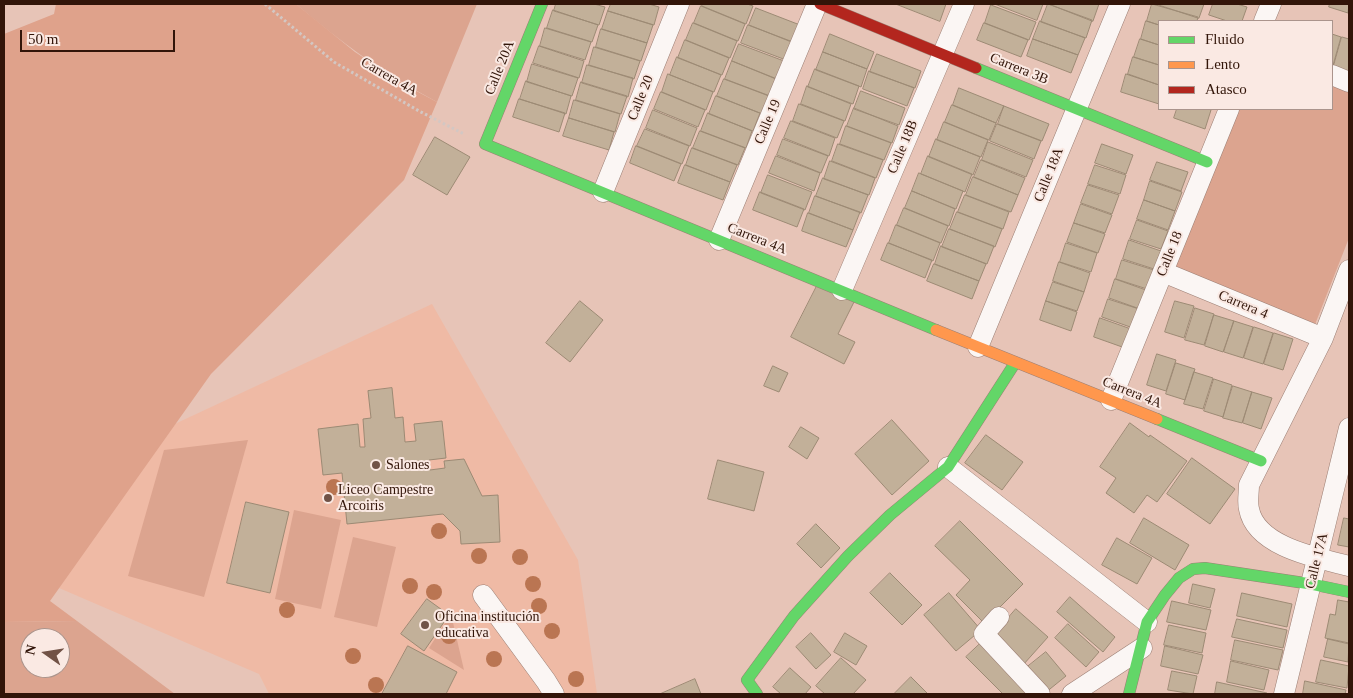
<!DOCTYPE html>
<meta charset="utf-8">
<style>
body{margin:0}
#map{position:relative;width:1353px;height:698px;overflow:hidden;background:#e7c4b7;font-family:Georgia,serif}
canvas{display:block}
.frame{position:absolute;inset:0;border:5px solid #321509;pointer-events:none}
.legend{position:absolute;left:1158px;top:20px;width:175px;height:90px;box-sizing:border-box;background:#fae9e3;border:1px solid #aa948c;margin:0;padding:6px 9px;list-style:none;font-size:15px;color:#321509}
.legend li{display:flex;align-items:center;gap:10px;height:25px}
.legend b{width:25px;border:1px solid #aa948c}
.north{position:absolute;left:20px;top:628px;width:50px;height:50px;box-sizing:border-box;background:#fae9e3;border:1px solid #aa948c;border-radius:50%;rotate:283deg;font-size:14px;font-weight:700;line-height:20px;text-align:center;color:#321509}
.north::after{content:'';display:block;margin:auto;width:18px;height:22px;background:#715246;clip-path:polygon(50% 0,100% 100%,50% 72%,0 100%)}
.scale{position:absolute;left:20px;top:30px;width:155px;height:22px;box-sizing:border-box;border:2px solid #321509;border-top:0;padding-left:6px;font-size:15px;line-height:18px;white-space:nowrap;color:#321509;-webkit-text-stroke:4px #fae9e3;paint-order:stroke}
</style>
<div id="map">
<canvas width="1353" height="698"></canvas>
<div class="frame"></div>
<ul class="legend">
<li><b style="height:6px;background:#63d668"></b>Fluido</li>
<li><b style="height:6px;background:#ff974d"></b>Lento</li>
<li><b style="height:6px;background:#b3261e"></b>Atasco</li>
</ul>
<div class="north">N</div>
<div class="scale">50 m</div>
</div>
<script>
const c = document.querySelector('canvas').getContext('2d');
c.lineJoin = 'round';
function fillPath(path, color) {
  c.fillStyle = color;
  c.fill(path, 'evenodd');
}
function trace(path, color, width, dash) {
  c.strokeStyle = color;
  c.lineWidth = width;
  c.lineCap = dash ? 'butt' : 'round';
  c.setLineDash(dash || []);
  c.stroke(path);
}
function write(font, color, halo, rows, align = 'center') {
  c.font = font + ' Georgia,serif';
  c.lineWidth = 4;
  c.setLineDash([]);
  c.textBaseline = 'middle';
  c.strokeStyle = halo;
  c.fillStyle = color;
  for (const [text, x, y, turn = 0] of rows) {
    c.save();
    c.translate(x, y);
    c.rotate((+turn || 0) * Math.PI / 180);
    c.textAlign = isNaN(turn) ? turn : align;
    if (halo) c.strokeText(text, 0, 0);
    c.fillText(text, 0, 0);
    c.restore();
  }
}
fillPath(new Path2D(`
 M432 304 578 560 597 694H269L259 674 59 588 149 436Z`), '#efbaa5');
fillPath(new Path2D(`
 M296 4H477L437 102C386 75 340 42 296 4Z
 M1332 78 1349 85V238L1314 327 1170 270 1234 109H1332Z
 M248 440 204 597 128 576 164 450Z
 M294 510 341 520 321 609 275 599Z
 M353 537 396 547 377 627 334 617Z
 M451 614 464 670 429 648Z
 M77 621 175 694H4V622ZM30 638H60V668H30Z`), '#dca48f');
fillPath(new Path2D(`
 M56 4H296L355 52 405 85 437 102 404 180 211 374 50 601 77 621 4 622V34L54 14Z`), '#dfa28b');
const building = new Path2D(`
 M556 4H594L605 7 599 25 554 11Z
 M611 4H649L659 7 654 25 608 11Z
 M703 4H747L753 6 746 24 702 6Z
 M896 4H946L940 21Z
 M995 4H1043L1037 20Z
 M1048 4 1092 20 1086 38 1041 22Z
 M1049 4H1099L1093 21Z
 M1152 4 1198 17 1197 21H1159V25L1147 21Z
 M1156 4H1204L1199 18Z
 M1213 4H1237L1247 7 1242 21H1227L1209 15Z
 M1330 4H1349L1348 13 1329 7Z
 M991 5 1036 22 1029 40 985 23Z
 M701 6 745 24 738 41 694 23Z
 M756 8 800 25 794 43 749 25Z
 M553 10 598 25 592 42 547 28Z
 M608 11 653 25 647 43 602 29Z
 M1040 21 1085 38 1078 55 1033 39Z
 M1146 21 1159 25V45L1141 39Z
 M693 23 737 41 730 58 686 40Z
 M984 23 1028 40 1021 57 977 40Z
 M748 25 793 42 786 60 741 43Z
 M545 28 591 42 585 60 540 46Z
 M601 29 647 43 641 61 596 47Z
 M830 34 874 52 867 69 823 52Z
 M1332 34 1341 37 1332 69Z
 M1342 37 1349 39V73L1333 69Z
 M1033 39 1078 55 1071 73 1027 56Z
 M1140 39 1159 45V65L1134 57Z
 M685 40 729 58 722 75 678 58Z
 M739 44 784 61 777 79 732 61Z
 M539 46 584 61 579 78 533 63Z
 M594 47 640 61 634 79 589 65Z
 M823 52 867 69 861 87 816 70Z
 M877 54 921 71 915 88 870 72Z
 M677 57 721 75 714 92 670 75Z
 M1133 57 1159 65V85L1128 74Z
 M732 61 776 79 770 96 725 79Z
 M532 64 578 78 572 96 527 82Z
 M587 65 633 78 628 97 582 83Z
 M815 69 859 86 853 104 808 87Z
 M869 71 914 88 907 106 863 89Z
 M668 74 713 92 706 110 662 92Z
 M1126 74 1159 85V104L1121 92Z
 M724 79 769 96 762 114 717 96Z
 M526 81 571 96 566 114 520 99Z
 M581 82 627 96 621 114 576 100Z
 M807 86 851 104 845 121 801 104Z
 M959 88 1004 106 996 123 953 105Z
 M861 91 905 108 899 125 854 109Z
 M661 92 705 110 698 127 654 109Z
 M716 96 760 113 753 131 709 114Z
 M519 99 565 113 559 132 513 117Z
 M574 100 620 114 615 132 569 118Z
 M799 104 844 121 837 138 793 121Z
 M952 105 996 123 989 140 945 122Z
 M1004 106 1049 124 1042 141 998 124Z
 M854 108 898 126 892 143 847 126Z
 M1177 109H1208L1211 110 1205 129 1174 118Z
 M653 110 697 128 690 146 646 128Z
 M708 113 752 131 746 148 701 131Z
 M569 118 614 132 609 150 563 136Z
 M791 121 835 138 829 156 784 138Z
 M944 122 988 140 981 157 937 140Z
 M997 124 1041 141 1034 159 990 141Z
 M846 126 891 143 884 160 840 144Z
 M645 129 689 146 682 164 637 146Z
 M700 131 745 148 738 165 693 148Z
 M435 137 470 157 447 195 413 175Z
 M783 139 828 156 821 173 777 155Z
 M936 139 980 157 973 175 929 157Z
 M988 142 1033 160 1026 177 982 160Z
 M838 144 883 160 876 178 832 161Z
 M1102 144 1133 155 1126 174 1095 163Z
 M636 146 681 164 674 181 630 163Z
 M692 148 737 165 730 182 686 165Z
 M776 156 820 173 814 191 769 173Z
 M928 156 972 174 965 192 921 174Z
 M981 160 1025 178 1018 195 974 177Z
 M830 161 875 178 869 195 824 179Z
 M1157 162 1188 172 1181 191 1150 180Z
 M685 165 730 182 723 200 678 183Z
 M1095 165 1126 175 1120 194 1088 184Z
 M919 173 963 191 956 209 912 191Z
 M768 175 812 192 805 210 761 193Z
 M973 177 1018 195 1011 212 966 195Z
 M823 178 868 195 861 213 816 196Z
 M1150 181 1182 192 1175 211 1144 200Z
 M1088 185 1119 195 1112 214 1081 203Z
 M912 191 955 209 949 226 905 208Z
 M760 192 804 209 797 227 753 210Z
 M965 195 1009 212 1003 229 958 212Z
 M815 196 860 212 853 230 809 213Z
 M1144 200 1175 211 1168 230 1137 219Z
 M1081 204 1112 215 1105 233 1074 223Z
 M904 208 948 226 941 243 897 225Z
 M957 212 1002 229 995 247 950 229Z
 M808 213 853 230 846 247 802 231Z
 M1137 220 1168 231 1161 249 1130 239Z
 M1074 223 1105 234 1098 253 1067 242Z
 M896 225 940 243 933 261 889 243Z
 M949 229 994 246 987 264 942 247Z
 M1129 240 1161 251 1154 269 1123 259Z
 M888 243 932 260 925 278 881 260Z
 M1066 243 1097 253 1091 272 1060 262Z
 M941 246 986 264 979 281 935 264Z
 M1122 260 1154 270 1147 289 1116 279Z
 M1059 262 1090 273 1084 292 1053 281Z
 M934 264 979 281 972 299 927 281Z
 M1115 279 1146 290 1140 309 1109 298Z
 M819 282 855 300 838 334 855 342 844 364 791 337Z
 M1053 282 1084 292 1077 311 1046 301Z
 M1108 299 1139 309 1133 328 1102 317Z
 M580 301 603 320 570 362 546 343Z
 M1046 301 1077 312 1071 331 1040 320Z
 M1175 301 1194 306 1184 338 1165 332Z
 M1195 308 1214 314 1204 345 1185 340Z
 M1214 315 1234 321 1223 352 1205 346Z
 M1100 318 1131 329 1125 348 1094 337Z
 M1234 321 1253 327 1243 358 1224 352Z
 M1254 327 1273 333 1263 364 1244 358Z
 M1274 333 1293 339 1283 370 1264 364Z
 M1157 354 1176 360 1166 391 1147 385Z
 M1176 363 1195 369 1185 400 1166 394Z
 M773 366 788 373 779 392 764 386Z
 M1194 372 1213 378 1203 409 1184 404Z
 M1214 379 1232 385 1223 417 1204 411Z
 M1233 386 1252 392 1242 423 1223 418Z
 M392 388 395 418 403 417 405 442 416 441 414 424 442 421 446 458 429 460 430 470 445 468 444 461 464 459 482 496 498 495 500 542 461 544 460 531 443 514 347 524 342 473 323 475 318 429 358 424 360 447H365L363 419 371 418 368 391Z
 M1252 392 1272 398 1261 429 1243 423Z
 M892 420 929 461 892 495 855 454Z
 M1130 423 1149 437 1150 435 1187 461 1157 502 1147 495 1134 513 1106 493 1116 478 1100 467Z
 M801 427 819 438 807 459 789 447Z
 M986 435 1023 462 1002 490 965 463Z
 M1192 458 1235 489 1210 524 1167 494Z
 M718 460 764 472 754 511 708 499Z
 M246 502 289 512 270 593 227 583Z
 M1144 518 1189 545 1175 570 1130 543Z
 M1344 518 1349 519V547L1338 545Z
 M960 521 1023 584 984 623 956 595 970 580 935 546Z
 M816 524 840 548 821 568 797 544Z
 M1117 538 1152 558 1137 584 1102 565Z
 M890 573 922 605 902 625 870 593Z
 M1193 584 1215 589 1210 608 1189 603Z
 M949 593 981 630 956 651 924 615Z
 M1242 593 1292 604 1287 627 1237 616Z
 M1070 597 1115 637 1103 652 1057 612Z
 M427 599 449 615 424 651 401 634Z
 M1338 600 1349 602V643L1325 638 1330 614 1335 615Z
 M1172 601 1211 610 1206 630 1167 622Z
 M1016 609 1048 637 1023 665 992 637Z
 M1237 619 1287 630 1283 648 1232 637Z
 M1068 624 1099 652 1086 667 1055 638Z
 M1169 625 1206 633 1202 653 1164 645Z
 M811 633 831 655 816 669 796 647Z
 M845 633 867 646 856 665 834 652Z
 M1328 639 1349 644 1348 662 1324 657Z
 M1235 640 1283 650 1278 670 1231 660Z
 M982 642 1029 694H1003L966 657Z
 M408 646 457 672 446 694H382Z
 M1165 646 1203 655 1198 674 1161 666Z
 M1046 652 1066 676 1045 693 1026 668Z
 M841 658 866 680 853 694H825L816 686Z
 M1321 660 1349 666 1347 688 1316 682Z
 M1231 661 1269 670 1264 690 1227 682Z
 M790 668 811 687 805 694H781L773 687Z
 M1172 671 1197 676 1193 694 1168 690Z
 M911 677 928 694H894Z
 M695 679 701 694H660Z
 M1305 681 1346 690 1345 694H1303Z
 M1217 682 1267 693V694H1215Z`);
fillPath(building, '#c2b099');
trace(building, '#9c8a74', 1);
const street = new Path2D(`
 M1264 21 1271 4
 M1332 75 1349 82
 M603 192 679 4
 M719 240 817 4
 M1349 270 1323 338 1249 485C1249 493 1247 502 1249 509 1256 547 1318 558 1349 566
 M1163 272 1323 338
 M842 290 964 4
 M978 347 1120 4
 M1111 400 1229 109
 M948 467 1147 622
 M483 595 546 681 554 694
 M999 617 984 634 1040 694
 M1072 694 1142 648
 M1284 694 1349 428`);
const fast = new Path2D(`
 M542 4 485 144 936 330
 M976 68 1207 162
 M1157 419 1261 461
 M757 694 747 680 794 616 848 556 890 515 948 467 1015 363
 M1129 694 1147 622 1165 595 1179 578 1193 569 1205 568 1311 584 1349 592`);
const slow = new Path2D(`
 M936 330 1157 419`);
const jam = new Path2D(`
 M820 4 976 68`);
trace(street, '#9c7f74', 21);
trace(fast, '#9c7f74', 12);
trace(slow, '#9c7f74', 12);
trace(jam, '#9c7f74', 12);
trace(new Path2D(`
 M265 4 334 62 419 111 464 134`), '#d3c7c3', 3, [2.5, 2.5]);
trace(street, '#fbf6f4', 20);
trace(fast, '#63d668', 11);
trace(slow, '#ff974d', 11);
trace(jam, '#b3261e', 11);
c.fillStyle = '#ba7552';
for (const [x, y] of [
 [334,487],
 [439,531],
 [479,556],
 [520,557],
 [533,584],
 [410,586],
 [434,592],
 [539,606],
 [287,610],
 [552,631],
 [449,636],
 [353,656],
 [494,659],
 [576,679],
 [376,685]
]) {
  c.beginPath();
  c.arc(x, y, 8, 0, 2 * Math.PI);
  c.fill();
}
for (const [x, y, r, color] of [
 [376,465,5,"#715246"],
 [328,498,5,"#715246"],
 [425,625,5,"#715246"]
]) {
  const dot = new Path2D();
  dot.arc(x, y, r, 0, 2 * Math.PI);
  c.fillStyle = color;
  c.fill(dot);
  trace(dot, '#fae9e3', 2);
}
write('14px', '#321509', '#fae9e3', [
 ["Calle 20A",500,68,-68],
 ["Carrera 3B",1019,69,22],
 ["Carrera 4A",389,77,30],
 ["Calle 20",641,98,-68],
 ["Calle 19",768,122,-67],
 ["Calle 18B",903,147,-67],
 ["Calle 18A",1049,175,-68],
 ["Carrera 4A",757,239,22],
 ["Calle 18",1170,254,-68],
 ["Carrera 4",1243,305,23],
 ["Carrera 4A",1132,393,22],
 ["Calle 17A",1317,561,-76]
]);
write('14px', '#321509', '#fae9e3', [
 ["Salones",386,465],
 ["Liceo Campestre",338,490],
 ["Arcoiris",338,506],
 ["Oficina institución",435,617],
 ["educativa",435,633]
], 'left');
</script>
